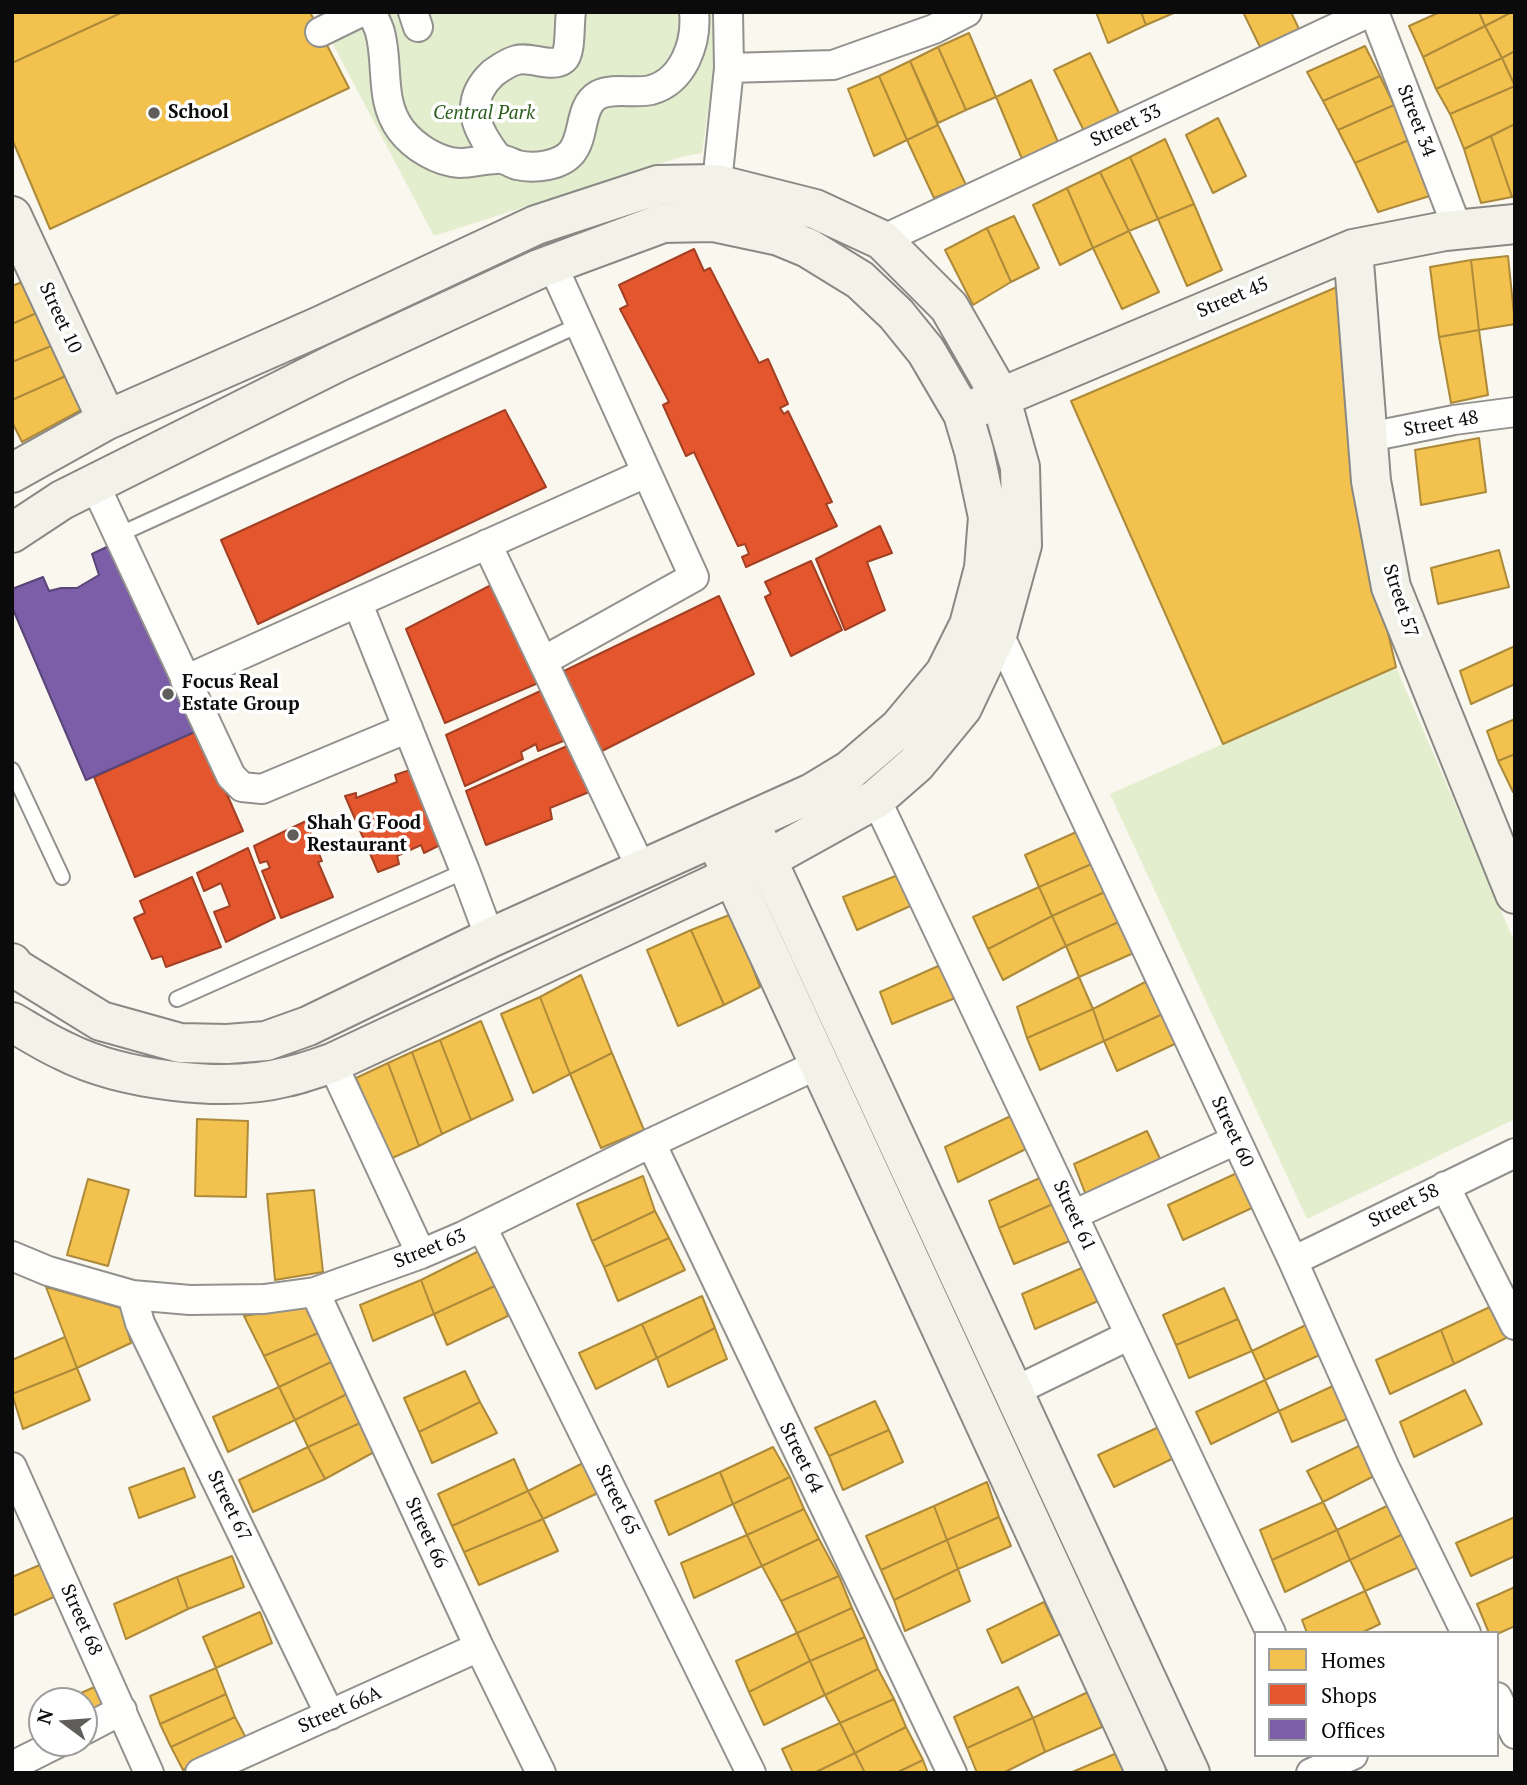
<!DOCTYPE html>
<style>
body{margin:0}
#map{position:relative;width:1527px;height:1785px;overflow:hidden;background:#faf7ee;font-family:"PT Serif",serif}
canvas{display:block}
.frame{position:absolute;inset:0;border:14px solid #0b0b0b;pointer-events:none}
.legend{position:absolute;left:1254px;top:1631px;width:245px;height:126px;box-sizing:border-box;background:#fff;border:2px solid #9d9d9d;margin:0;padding:9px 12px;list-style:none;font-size:21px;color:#0b0b0b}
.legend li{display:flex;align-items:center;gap:14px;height:35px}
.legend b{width:35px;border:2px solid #9d9d9d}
.north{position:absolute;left:28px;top:1687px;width:70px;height:70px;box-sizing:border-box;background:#fff;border:2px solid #9d9d9d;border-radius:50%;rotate:286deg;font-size:19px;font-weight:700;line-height:28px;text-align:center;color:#0b0b0b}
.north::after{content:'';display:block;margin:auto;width:24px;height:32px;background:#5f5e5a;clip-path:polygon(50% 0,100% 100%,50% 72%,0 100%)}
</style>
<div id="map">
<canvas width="1527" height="1785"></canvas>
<div class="frame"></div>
<ul class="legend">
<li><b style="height:19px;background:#f2c14e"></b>Homes</li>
<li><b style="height:19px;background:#e4572e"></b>Shops</li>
<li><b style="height:19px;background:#7b5ea7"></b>Offices</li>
</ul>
<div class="north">N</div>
</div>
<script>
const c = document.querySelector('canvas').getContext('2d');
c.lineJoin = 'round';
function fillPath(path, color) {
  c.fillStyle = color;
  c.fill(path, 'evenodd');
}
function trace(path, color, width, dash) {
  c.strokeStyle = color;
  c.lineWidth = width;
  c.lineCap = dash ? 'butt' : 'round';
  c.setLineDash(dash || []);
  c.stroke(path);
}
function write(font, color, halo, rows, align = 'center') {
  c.font = font + ' "PT Serif",serif';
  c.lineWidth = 7;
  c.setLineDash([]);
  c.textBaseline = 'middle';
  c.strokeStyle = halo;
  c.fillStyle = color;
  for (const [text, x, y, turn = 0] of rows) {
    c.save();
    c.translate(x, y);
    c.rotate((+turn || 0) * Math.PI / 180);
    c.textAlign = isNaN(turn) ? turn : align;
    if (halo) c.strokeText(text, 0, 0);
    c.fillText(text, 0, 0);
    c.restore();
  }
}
fillPath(new Path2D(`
 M316 12H714L716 53 702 153 681 157 434 236Z
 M1396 667 1515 943V1119L1307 1219 1110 794Z`), '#e3eecf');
const homes = new Path2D(`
 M12 12H123L12 63Z
 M123 12H310L349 88 50 229 12 139V63Z
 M1096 12H1141L1146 25 1108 43Z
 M1141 12H1176L1146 25Z
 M1243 12H1291L1299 29 1260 47Z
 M1440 12H1479L1485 26 1423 57 1409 26Z
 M1479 12H1512L1485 26Z
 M1512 12H1515V51L1502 58 1485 26Z
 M1485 26 1502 58 1436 89 1423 57Z
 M969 33 996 97 966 110 938 47Z
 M1365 46 1380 76 1323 101 1307 72Z
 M938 47 966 110 938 123 910 61Z
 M1515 51V86L1502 58Z
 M1090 53 1120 115 1084 131 1054 70Z
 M1502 58 1515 86 1450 114 1436 89Z
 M910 61 938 125 907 140 879 76Z
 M879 76 907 140 874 156 848 89Z
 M1380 76 1394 105 1338 130 1323 101Z
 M1031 80 1058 142 1022 159 996 97Z
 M1515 86V124L1464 149 1450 114Z
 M1394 105 1411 139 1355 163 1338 130Z
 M1218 118 1246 176 1213 193 1186 135Z
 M1515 124V196L1512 197 1491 136Z
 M938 125 966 185 934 198 907 140Z
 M1491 136 1512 197 1481 203 1464 149Z
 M1165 139 1194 204 1158 219 1130 157Z
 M1411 139 1433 195 1378 212 1355 163Z
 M1130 157 1158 219 1129 231 1100 172Z
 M1100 172 1129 231 1093 248 1067 188Z
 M1067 188 1093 248 1060 265 1033 205Z
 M1194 204 1222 270 1187 286 1158 219Z
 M1014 216 1039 268 1011 282 987 228Z
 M987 228 1011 282 973 305 945 250Z
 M1129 231 1159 292 1122 309 1093 248Z
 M1508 256 1515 324 1479 330 1471 260Z
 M1471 260 1479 330 1439 337 1430 267Z
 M27 280 41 311 12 324V286Z
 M1337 287 1361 517 1396 667 1223 744 1071 401Z
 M41 311 56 344 12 362V324Z
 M1479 330 1488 395 1451 403 1439 337Z
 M56 344 68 375 12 400V362Z
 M68 375 83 409 22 442 12 422V400Z
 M1479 438 1486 492 1421 505 1415 450Z
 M1499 550 1509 587 1438 604 1431 568Z
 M1515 646V684L1471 704 1460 671Z
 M1515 719V754L1498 761 1487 731Z
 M1515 754V791L1513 792 1498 761Z
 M1083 829 1096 862 1039 887 1025 855Z
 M1096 862 1109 890 1052 916 1039 887Z
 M903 873 917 903 857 930 843 897Z
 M1039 887 1052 916 988 949 973 917Z
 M1109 890 1123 920 1066 946 1052 916Z
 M732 914 760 987 724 1005 691 930Z
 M1052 916 1066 946 1003 980 988 949Z
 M1123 920 1136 952 1079 977 1066 946Z
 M691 930 724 1005 678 1026 647 950Z
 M945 963 960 996 892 1024 880 992Z
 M581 975 612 1053 570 1074 540 997Z
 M1079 977 1093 1009 1027 1038 1017 1007Z
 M1151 979 1167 1012 1104 1041 1093 1009Z
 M540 997 570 1074 533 1093 501 1014Z
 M1093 1009 1104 1041 1040 1070 1027 1038Z
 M1167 1012 1179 1042 1117 1071 1104 1041Z
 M481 1021 513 1100 471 1120 440 1040Z
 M440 1040 471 1120 442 1134 412 1052Z
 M412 1052 442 1134 419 1146 388 1063Z
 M612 1053 644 1130 601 1148 570 1074Z
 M388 1063 419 1146 390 1159 356 1078Z
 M1013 1115 1028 1148 958 1182 945 1147Z
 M197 1119 248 1121 246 1197 195 1196Z
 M1147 1131 1162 1163 1087 1198 1074 1164Z
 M1237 1173 1254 1207 1183 1240 1168 1205Z
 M643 1176 655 1211 592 1241 577 1204Z
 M1044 1176 1055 1203 999 1228 989 1201Z
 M88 1179 129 1190 108 1266 67 1255Z
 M314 1190 323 1272 275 1280 267 1194Z
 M1055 1203 1072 1240 1014 1264 999 1228Z
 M655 1211 669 1238 604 1267 592 1241Z
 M669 1238 685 1270 618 1301 604 1267Z
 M479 1251 497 1285 434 1314 421 1280Z
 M1084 1267 1098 1301 1035 1329 1022 1294Z
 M421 1280 434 1314 373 1341 360 1305Z
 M497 1285 508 1316 447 1345 434 1314Z
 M46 1287 121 1308 131 1343 77 1368Z
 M1224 1288 1238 1319 1176 1345 1163 1315Z
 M702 1296 715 1328 657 1358 642 1324Z
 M1494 1305 1510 1336 1454 1364 1441 1330Z
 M305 1306 318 1333 264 1356 244 1316Z
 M1238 1319 1252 1351 1189 1378 1176 1345Z
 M1310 1323 1324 1353 1265 1380 1252 1351Z
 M642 1324 657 1358 596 1389 579 1353Z
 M715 1328 727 1359 668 1387 657 1358Z
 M1441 1330 1454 1364 1390 1394 1376 1360Z
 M318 1333 333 1361 279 1387 264 1356Z
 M65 1337 77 1368 12 1394V1360Z
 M333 1361 349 1393 295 1420 279 1387Z
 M77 1368 90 1400 23 1429 12 1394Z
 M465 1371 480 1402 419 1432 404 1398Z
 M1265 1380 1279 1411 1211 1444 1196 1412Z
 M1335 1385 1349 1418 1292 1442 1279 1411Z
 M279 1387 295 1420 228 1452 213 1417Z
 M1465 1390 1482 1424 1414 1457 1400 1422Z
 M349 1393 360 1423 308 1447 295 1420Z
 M875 1401 889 1430 829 1456 815 1428Z
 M480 1402 497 1433 432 1463 419 1432Z
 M360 1423 376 1451 325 1479 308 1447Z
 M1161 1426 1176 1457 1114 1487 1098 1455Z
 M889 1430 903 1462 843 1490 829 1456Z
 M1361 1445 1376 1475 1323 1502 1307 1471Z
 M308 1447 325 1479 253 1512 239 1480Z
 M773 1447 790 1477 733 1504 720 1472Z
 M514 1459 528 1491 452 1526 438 1494Z
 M587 1461 600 1492 543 1519 528 1491Z
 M184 1468 195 1497 139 1518 129 1488Z
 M720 1472 733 1504 669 1535 655 1501Z
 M790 1477 804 1509 747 1535 733 1504Z
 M987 1482 999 1517 947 1540 934 1506Z
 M528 1491 543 1519 464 1552 452 1526Z
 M1323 1502 1337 1530 1272 1560 1260 1530Z
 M1389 1505 1403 1534 1350 1560 1337 1530Z
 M934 1506 947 1540 881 1570 866 1536Z
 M804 1509 819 1539 762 1566 747 1535Z
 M999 1517 1011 1546 958 1569 947 1540Z
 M1515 1517V1556L1471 1576 1456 1543Z
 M543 1519 558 1551 479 1585 464 1552Z
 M1337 1530 1350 1560 1285 1592 1272 1560Z
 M1403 1534 1419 1567 1365 1591 1350 1560Z
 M747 1535 762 1566 694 1598 681 1563Z
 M819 1539 839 1576 781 1601 762 1566Z
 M947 1540 958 1569 894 1600 881 1570Z
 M232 1556 244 1587 188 1609 177 1577Z
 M42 1564 56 1596 12 1616V1577Z
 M958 1569 970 1601 905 1631 894 1600Z
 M839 1576 852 1608 797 1633 781 1601Z
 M177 1577 188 1609 126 1639 114 1604Z
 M1515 1587V1626L1497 1634 1489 1633 1477 1604Z
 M1365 1591 1380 1624 1361 1633H1307L1302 1620Z
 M1044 1602 1060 1634 1002 1663 987 1630Z
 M852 1608 865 1637 810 1661 797 1633Z
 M260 1612 272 1643 216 1668 203 1637Z
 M797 1633 810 1661 749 1692 736 1661Z
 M865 1637 878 1669 825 1695 810 1661Z
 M810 1661 825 1695 764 1725 749 1692Z
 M216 1668 226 1694 160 1724 150 1696Z
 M878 1669 894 1699 840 1723 825 1695Z
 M99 1685 112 1715 84 1729V1701H63Z
 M1018 1687 1033 1718 967 1748 954 1717Z
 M1088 1692 1102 1727 1045 1752 1033 1718Z
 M226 1694 235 1717 171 1747 160 1724Z
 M894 1699 906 1727 855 1753 840 1723Z
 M235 1717 246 1738 183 1770 171 1747Z
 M1033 1718 1045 1752 1003 1773H977L967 1748Z
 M840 1723 855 1753 814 1773H793L782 1749Z
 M906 1727 923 1760 896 1773H865L855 1753Z
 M855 1753 865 1773H814Z
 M1117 1753 1125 1773H1070Z
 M923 1760 928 1773H896Z`);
fillPath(homes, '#f2c14e');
trace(homes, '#ad8a3a', 2);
const shops = new Path2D(`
 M694 249 704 271 710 268 759 363 768 359 788 404 780 408 784 414 788 411 832 502 826 504 837 526 746 567 742 557 749 554 745 544 738 546 694 452 686 456 663 405 669 402 620 309 628 305 619 285Z
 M505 410 546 487 258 624 221 540Z
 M880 526 892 553 867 562 885 610 845 630 816 559Z
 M811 561 842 630 791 656 765 597 771 594 765 582Z
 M497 582 545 680 445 723 406 629Z
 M719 596 754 674 598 753 564 671Z
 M549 687 571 738 538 751 536 744 521 752 523 759 465 786 446 735Z
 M199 730 243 831 135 877 94 777Z
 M576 742 594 790 550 808 552 819 486 845 466 791Z
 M410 770 446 842 424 853 421 845 397 856 399 864 378 872 345 796 356 793V798L397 782 395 775Z
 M306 821 322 861 318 862 333 897 281 918 262 871 270 868 267 861 260 863 254 846Z
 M248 848 275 918 226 942 214 912 230 906 221 883 204 891 197 873Z
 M192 877 221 947 166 967 162 956 152 959 134 918 145 913 140 901Z`);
fillPath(shops, '#e4572e');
trace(shops, '#a34024', 2);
const offices = new Path2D(`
 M115 543 199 730 86 780 12 607V589L43 577 49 591 61 588H77L99 575 92 554Z`);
fillPath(offices, '#7b5ea7');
trace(offices, '#594578', 2);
const lane = new Path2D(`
 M118 535 579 325
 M12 770 62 877
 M177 999 465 871`);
const street = new Path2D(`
 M372 12C374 19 378 25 380 32 389 65 379 101 401 130 414 147 438 162 460 163 472 163 485 159 497 159 504 158 511 163 517 165 534 169 561 166 572 152 585 136 579 106 598 95 614 87 634 94 651 90 684 81 697 42 694 12
 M413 12 418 27
 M1374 12 1458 230
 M320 32 361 12
 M729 68 833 65 934 29 967 12
 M498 158C476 130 462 102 493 73 500 68 508 62 517 60 531 56 552 69 564 59 571 53 569 23 571 12
 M715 202 729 68 728 12
 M882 240 1370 12
 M1369 437 1454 420 1515 412
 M95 485 231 776 242 787 262 789 408 728
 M487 544 642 870
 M358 604 465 871 490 938
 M998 632 1293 1261 1385 1468 1466 1633
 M543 661 694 577 552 264
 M185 680 646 473
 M876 799 1271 1633
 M332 1063 421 1254
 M651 1143 952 1773
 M1445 1186 1515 1325
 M1073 1215 1236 1140
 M482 1227 751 1773
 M12 1256 48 1271 132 1295 190 1300 264 1299 315 1292 421 1254 463 1236 651 1143 821 1063
 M1293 1261 1515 1153
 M315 1292 479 1647 541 1773
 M132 1295 140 1323 330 1715
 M1015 1391 1130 1335
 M12 1467 149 1773
 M1497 1697 1515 1734
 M84 1730 122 1710
 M12 1766 58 1743
 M200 1773 479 1647
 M1311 1773 1353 1755`);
const secondary = new Path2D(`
 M12 216 107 420
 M1353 249 1371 481 1391 587 1515 894
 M978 407 1353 249 1445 231 1515 224
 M12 473 107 420 320 326 536 225 658 185 716 184 815 209 882 240 949 307 1000 396 1020 467 1022 545 998 632 962 708 916 764 876 799 768 859 332 1063C317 1068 301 1074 286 1077 224 1093 121 1080 64 1051 46 1043 29 1032 12 1022
 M12 533 62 500 338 362 539 269 663 223 713 222 779 236 808 248 860 280 896 314 926 351 963 414 974 451 988 517 984 568 969 625 945 673 899 728 850 770 812 793 490 938 308 1026 266 1041 227 1044 180 1043 101 1021 15 968 12 963
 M756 836 1190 1773
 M722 853 1146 1773`);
trace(lane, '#93918d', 18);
trace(street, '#93918d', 32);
trace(secondary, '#898884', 42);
trace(lane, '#fefefc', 14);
trace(street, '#fefefc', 28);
trace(secondary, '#f3f2e8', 38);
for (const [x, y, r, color] of [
 [154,113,7,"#5f5e5a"],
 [168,694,7,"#5f5e5a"],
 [293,835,7,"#5f5e5a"]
]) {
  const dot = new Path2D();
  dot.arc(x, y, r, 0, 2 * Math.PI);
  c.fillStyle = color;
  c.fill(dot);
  trace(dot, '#fff', 2.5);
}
write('bold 19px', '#0b0b0b', '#fff', [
 ["School",168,113],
 ["Focus Real",182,683],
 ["Estate Group",182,705],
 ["Shah G Food",307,824],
 ["Restaurant",307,846]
], 'left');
write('italic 19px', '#2d5f1f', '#fff', [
 ["Central Park",484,114]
]);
write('19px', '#0b0b0b', '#fff', [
 ["Street 34",1416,121,69],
 ["Street 33",1126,126,-25],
 ["Street 45",1233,298,-23],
 ["Street 10",60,318,65],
 ["Street 48",1441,424,-10],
 ["Street 57",1400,601,72],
 ["Street 60",1232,1132,65],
 ["Street 58",1404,1206,-26],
 ["Street 61",1074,1216,65],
 ["Street 63",430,1249,-22],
 ["Street 64",801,1458,64],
 ["Street 65",617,1500,64],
 ["Street 67",229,1506,64],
 ["Street 66",426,1533,65],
 ["Street 68",81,1620,66],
 ["Street 66A",340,1710,-24]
]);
</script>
